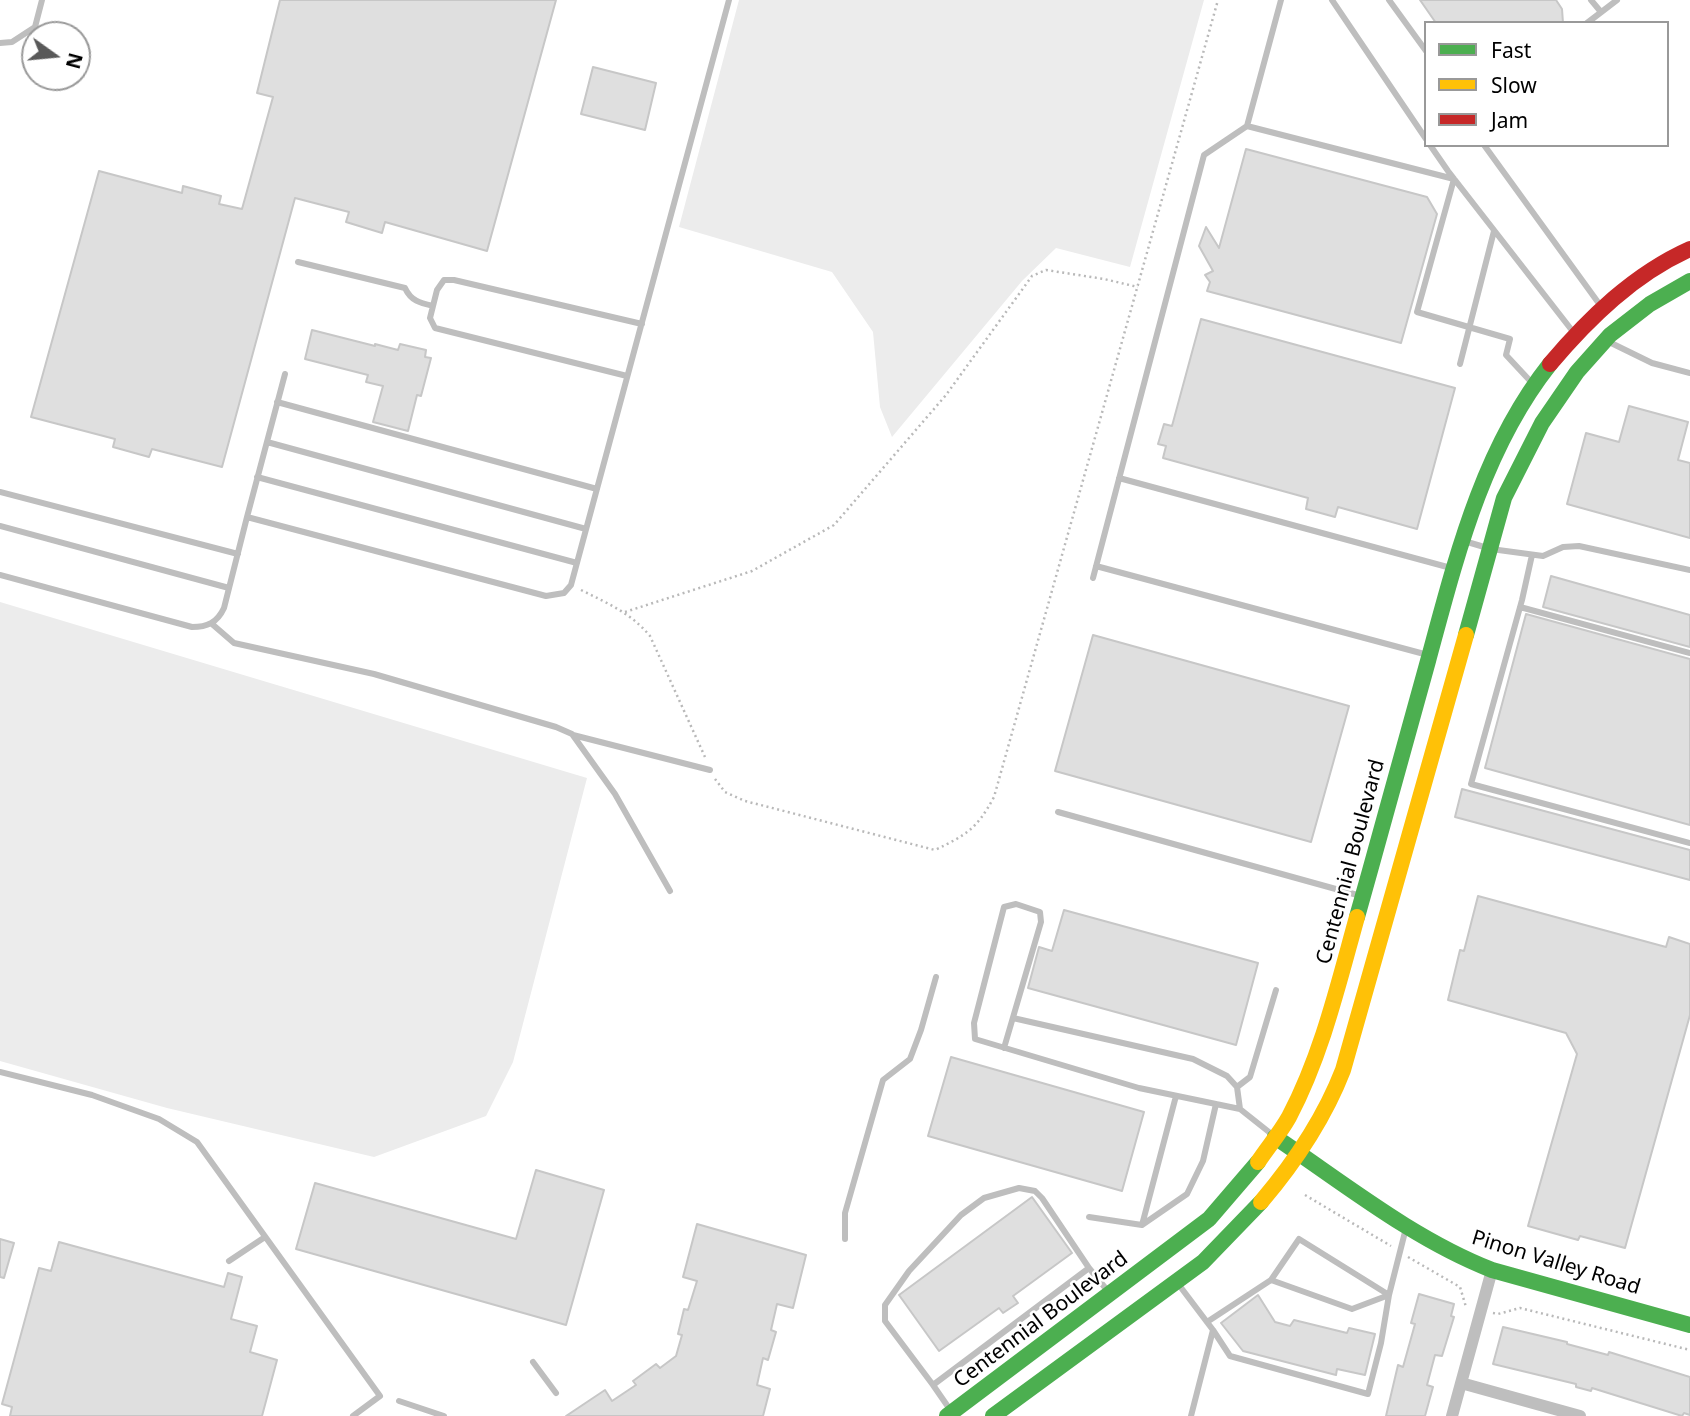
<!DOCTYPE html>
<style>
body{margin:0}
#map{position:relative;width:1690px;height:1416px;overflow:hidden;background:#fff;font-family:"Noto Sans",sans-serif}
canvas{display:block}
.legend{position:absolute;left:1424px;top:21px;width:245px;height:126px;box-sizing:border-box;background:#fff;border:2px solid #999;margin:0;padding:9px 12px;list-style:none;font-size:21px;color:#000}
.legend li{display:flex;align-items:center;gap:14px;height:35px}
.legend b{width:35px;border:2px solid #999}
.north{position:absolute;left:21px;top:21px;width:70px;height:70px;box-sizing:border-box;background:#fff;border:2px solid #999;border-radius:50%;rotate:105deg;font-size:19px;font-weight:700;line-height:28px;text-align:center;color:#000}
.north::after{content:'';display:block;margin:auto;width:24px;height:32px;background:#595959;clip-path:polygon(50% 0,100% 100%,50% 72%,0 100%)}
</style>
<div id="map">
<canvas width="1690" height="1416"></canvas>
<ul class="legend">
<li><b style="height:9px;background:#4caf50"></b>Fast</li>
<li><b style="height:9px;background:#ffc107"></b>Slow</li>
<li><b style="height:9px;background:#c62828"></b>Jam</li>
</ul>
<div class="north">N</div>
</div>
<script>
const c = document.querySelector('canvas').getContext('2d');
c.lineJoin = 'round';
function fillPath(path, color) {
  c.fillStyle = color;
  c.fill(path, 'evenodd');
}
function trace(path, color, width, dash) {
  c.strokeStyle = color;
  c.lineWidth = width;
  c.lineCap = dash ? 'butt' : 'round';
  c.setLineDash(dash || []);
  c.stroke(path);
}
function write(font, color, halo, rows, align = 'center') {
  c.font = font + ' "Noto Sans",sans-serif';
  c.lineWidth = 5;
  c.setLineDash([]);
  c.textBaseline = 'middle';
  c.strokeStyle = halo;
  c.fillStyle = color;
  for (const [text, x, y, turn = 0] of rows) {
    c.save();
    c.translate(x, y);
    c.rotate((+turn || 0) * Math.PI / 180);
    c.textAlign = isNaN(turn) ? turn : align;
    if (halo) c.strokeText(text, 0, 0);
    c.fillText(text, 0, 0);
    c.restore();
  }
}
fillPath(new Path2D(`
 M739 0H1204L1130 267 1056 248 1022 281 892 437 880 407 873 332 832 272 679 227Z
 M0 602 587 778 513 1062 486 1116 374 1157 167 1108 0 1061Z`), '#ececec');
const building = new Path2D(`
 M280 0H556L487 251 385 222 382 233 346 222 349 212 295 198 222 467 152 449 149 457 113 447 115 439 31 417 99 171 182 193 183 186 221 196 219 204 242 209 273 97 257 93Z
 M1420 0H1556L1562 9 1563 23H1436Z
 M593 67 656 83 645 130 581 114Z
 M1246 149 1427 197 1437 214 1401 343 1207 291 1210 282 1205 275 1213 271 1199 246 1206 227 1219 248Z
 M1201 319 1455 388 1417 529 1338 507 1335 517 1306 509 1308 498 1163 458 1166 446 1158 444 1164 424 1172 426Z
 M312 330 375 346V344L398 350 400 344 426 350 425 357 431 358 421 396 417 395 408 431 373 422 383 386 366 382 368 375 305 359Z
 M1629 406 1688 422 1678 460 1690 463V538L1567 504 1586 433 1619 442Z
 M1551 576 1690 615V647L1543 607Z
 M1526 614 1690 659V825L1485 768Z
 M1093 635 1349 706 1311 842 1055 771Z
 M1462 789 1690 850V880L1455 817Z
 M1478 896 1666 947 1669 937 1690 944V1015L1625 1248 1580 1236 1578 1240 1528 1226 1577 1054 1566 1033 1448 1000 1460 950 1464 951Z
 M1064 910 1258 963 1236 1045 1028 988 1039 947 1052 951Z
 M951 1057 1144 1112 1122 1191 928 1136Z
 M536 1170 604 1190 566 1325 296 1249 315 1183 516 1239Z
 M1032 1197 1072 1253 1013 1296 1018 1303 1003 1313 999 1308 939 1351 899 1295Z
 M697 1224 806 1255 793 1308 777 1304 771 1330 776 1332 768 1360 763 1358 757 1385 770 1389 763 1416H566L605 1390 612 1401 636 1385 633 1381 656 1364 660 1368 676 1356 682 1335 678 1334 684 1309 688 1310 697 1281 683 1277Z
 M0 1239 14 1243 4 1278 0 1277Z
 M59 1242 224 1287 228 1273 242 1277 231 1319 257 1326 250 1352 277 1360 262 1416H10L12 1407 2 1404 39 1268 51 1271Z
 M1419 1294 1454 1304 1451 1316 1454 1317 1442 1356 1435 1355 1427 1385 1433 1387 1425 1416H1386L1398 1365 1403 1367 1415 1324 1411 1323Z
 M1258 1295 1275 1322 1290 1326 1294 1320 1347 1333 1349 1328 1375 1334 1365 1375 1337 1369 1336 1375 1243 1351 1221 1323Z
 M1503 1327 1567 1342V1344L1608 1355 1609 1352 1690 1377V1415L1684 1413 1682 1416 1592 1388 1591 1391 1576 1387V1384L1493 1364Z`);
fillPath(building, '#dfdfdf');
trace(building, '#c7c7c7', 2);
trace(new Path2D(`
 M581 590C607 603 631 613 650 636L705 757
 M625 612 752 571 834 525 946 395 1032 276 1046 270 1104 279 1138 287
 M715 779 725 792 745 801 935 850C966 835 977 829 994 797L1218 0
 M1305 1195 1391 1246
 M1408 1257 1460 1287 1466 1307
 M1493 1313 1498 1314 1520 1308 1690 1350`), '#b9b9b9', 2.5, [2, 3.5]);
trace(new Path2D(`
 M1281 0 1247 126 1454 179 1417 312 1510 339 1506 355 1533 384
 M1332 0 1426 139
 M1389 0 1426 51
 M1591 0 1601 12
 M1587 23 1617 0
 M0 43 12 42 35 27 42 0
 M1430 145 1448 171 1574 333
 M1484 145 1600 305
 M298 262 405 288C411 301 420 303 433 306
 M1607 341 1652 363 1690 373
 M1460 364 1494 231
 M627 376 435 328 430 318 437 290 444 280H454L642 324
 M277 402 597 489
 M267 442 586 529
 M257 477 577 563
 M1119 478 1451 568
 M0 492 238 554
 M247 517 285 374
 M0 526 229 588
 M1464 541 1491 549 1543 556 1563 547 1579 546 1690 570
 M1532 555 1522 600 1471 784 1690 843
 M1096 566 1428 655
 M0 575 192 627C207 627 217 623 224 608L247 517 546 596 564 593 571 585 729 0
 M1093 578 1204 155 1247 126
 M1520 607 1690 653
 M212 624 234 643 374 674 556 727 572 734 615 794 670 891
 M573 735 710 770
 M1058 812 1361 896
 M1013 1018 1193 1059 1227 1076 1237 1087
 M1004 1048 1041 922 1040 912 1016 904 1004 907 974 1023 975 1039 1139 1088 1240 1109
 M0 1072 92 1095 159 1119 197 1142 380 1396 353 1416
 M1274 1136 1240 1109 1237 1087 1250 1077 1276 990
 M1089 1217 1142 1225 1187 1194 1203 1161 1216 1104
 M1142 1225 1176 1096
 M845 1239V1213L883 1080 910 1059 921 1030 936 977
 M229 1261 265 1237
 M1179 1285 1213 1330 1191 1416
 M1207 1322 1271 1280 1299 1239 1389 1295 1406 1228
 M1213 1330 1230 1356 1368 1394 1381 1343 1389 1295 1352 1309 1271 1280
 M533 1362 556 1393
 M933 1385 885 1321V1305L909 1271 961 1215 984 1198 1019 1188 1035 1191 1042 1198 1089 1268
 M399 1401 444 1416
 M951 1411 933 1385 1089 1268 1107 1290`), '#bebebe', 6);
trace(new Path2D(`
 M1461 1383 1580 1416
 M1452 1416 1492 1270`), '#bebebe', 12);
trace(new Path2D(`
 M1466 635 1504 498 1542 423 1577 372 1610 335 1650 304 1690 281
 M1357 917C1381 832 1404 747 1428 661 1456 558 1482 450 1550 364
 M1275 1137C1345 1184 1413 1239 1492 1270L1690 1325
 M947 1416 1209 1219 1258 1162
 M993 1416 1203 1262 1261 1202`), '#4caf50', 16);
trace(new Path2D(`
 M1258 1162C1268 1147 1280 1133 1289 1117 1322 1054 1338 985 1357 917
 M1261 1202C1295 1162 1324 1119 1343 1070L1466 635`), '#ffc107', 16);
trace(new Path2D(`
 M1550 364C1589 318 1634 274 1690 249`), '#c62828', 16);
write('21px', '#000', '#fff', [
 ["Centennial Boulevard",1351,862,-75],
 ["Pinon Valley Road",1556,1263,17],
 ["Centennial Boulevard",1041,1320,-37]
]);
</script>
